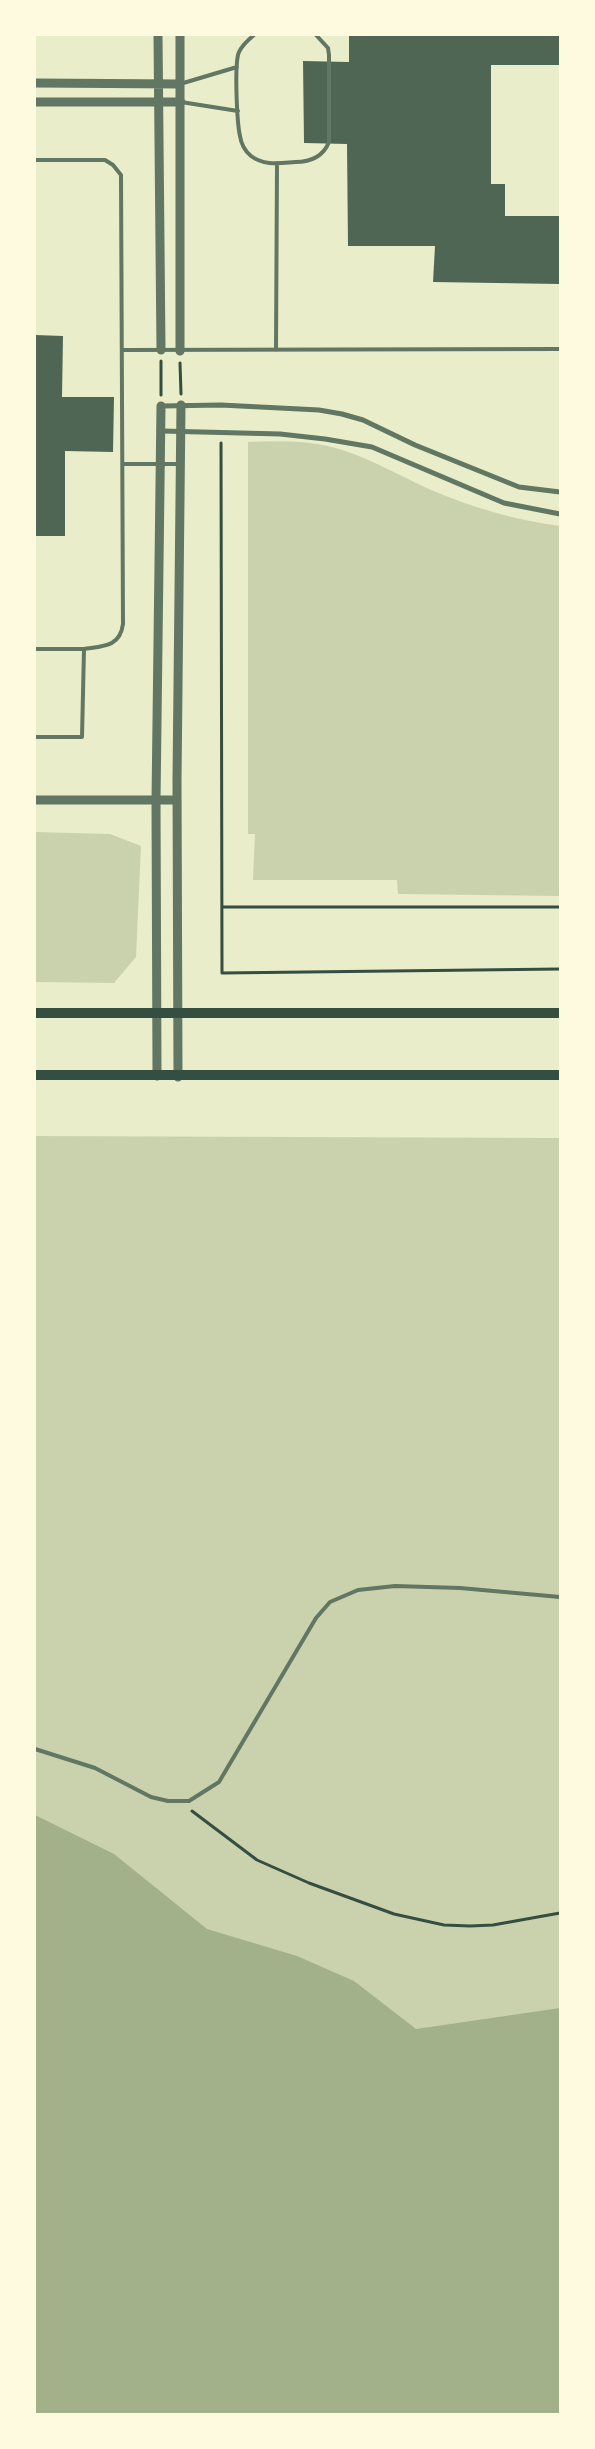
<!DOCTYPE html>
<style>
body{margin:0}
#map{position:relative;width:595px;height:2449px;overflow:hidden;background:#e9edc9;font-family:"Noto Sans",sans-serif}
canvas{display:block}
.frame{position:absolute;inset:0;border:36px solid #fefae0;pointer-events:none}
</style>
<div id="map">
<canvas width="595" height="2449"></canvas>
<div class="frame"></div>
</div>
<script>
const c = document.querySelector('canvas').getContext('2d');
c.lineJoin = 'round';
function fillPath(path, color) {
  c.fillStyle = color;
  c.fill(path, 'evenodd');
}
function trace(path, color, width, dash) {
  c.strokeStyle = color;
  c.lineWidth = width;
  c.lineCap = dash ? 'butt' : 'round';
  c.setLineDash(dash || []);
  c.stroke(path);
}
fillPath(new Path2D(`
 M248 442C275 441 302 440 328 446 363 454 396 474 429 489 470 507 515 520 560 526V896L398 894 397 880H253L255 834H248Z
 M35 832 110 834 141 846 136 957 114 983 35 982Z
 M35 1136 560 1138V2414H35Z`), '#cad2ad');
fillPath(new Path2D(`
 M35 1815 114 1854 207 1929 297 1956 354 1981 416 2029 560 2008V2414H35Z`), '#a3b18a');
fillPath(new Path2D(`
 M349 35H560V65H491V184H505V216H560V284L433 282 435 246H348L347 144 304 143 303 61 349 62Z
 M35 335 63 336 62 397H114L113 452 65 451V536H35Z`), '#4f6655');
trace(new Path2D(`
 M161 361V395
 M180 363 181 394
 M221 443 222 973 560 969
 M222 907H560
 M192 1811 257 1860 309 1883 394 1914 444 1925 470 1926 493 1925 560 1913`), '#344e41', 3);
trace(new Path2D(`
 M254 35C248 40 242 45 239 52 234 63 237 123 240 136 241 143 245 151 251 156 264 166 280 163 295 162 311 162 323 157 329 142V55L328 48 316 35
 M180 84 237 67
 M181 102 238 111
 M35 160H105L113 165 121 175 123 624C120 647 103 646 84 649L82 737H35
 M122 350 560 349
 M276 350 277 163
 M123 464H179
 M35 649H85
 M35 1749 95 1768 151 1797 168 1801H189L219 1782 316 1618 330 1602 358 1590 395 1586 460 1588 560 1597`), '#617663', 4);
trace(new Path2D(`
 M161 406 221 405 319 410 342 414 363 420 415 445 519 487 560 492
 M162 431 280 434 325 439 372 447 504 503 560 514`), '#617663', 5);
trace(new Path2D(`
 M158 35 161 350
 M180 35V351
 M35 83 180 84
 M35 102H181
 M35 800H177
 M157 1076 156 800 161 406
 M178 1077 177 780 181 405`), '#617663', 9);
trace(new Path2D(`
 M35 1013H560
 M35 1075H560`), '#344e41', 10);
</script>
